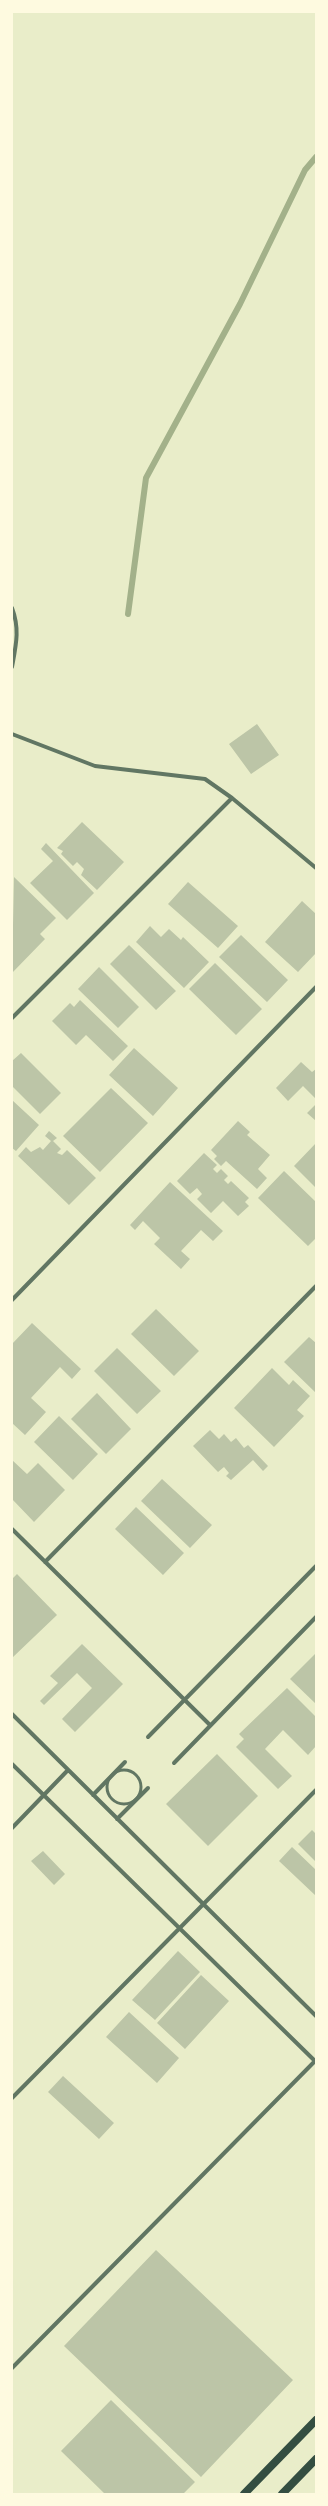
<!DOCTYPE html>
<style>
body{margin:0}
#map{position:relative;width:328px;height:2506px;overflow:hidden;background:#e9edc9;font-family:"DM Sans",sans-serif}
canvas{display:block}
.frame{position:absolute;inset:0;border:13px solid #fefae0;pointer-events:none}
</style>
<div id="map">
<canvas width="328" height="2506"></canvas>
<div class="frame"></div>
</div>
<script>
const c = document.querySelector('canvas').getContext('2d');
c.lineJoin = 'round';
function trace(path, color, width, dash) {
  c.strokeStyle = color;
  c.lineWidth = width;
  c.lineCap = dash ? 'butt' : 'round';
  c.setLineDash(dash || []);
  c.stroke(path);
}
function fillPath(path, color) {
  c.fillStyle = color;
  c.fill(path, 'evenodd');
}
trace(new Path2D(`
 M128 614 146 478 240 304 305 170 316 157`), '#a3b18a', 6);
fillPath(new Path2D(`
 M257 724 279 755 251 774 229 744Z
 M82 822 124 862 97 890 81 875 84 869 77 862 73 866 61 854 63 851 57 848Z
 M46 843 94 893 67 920 30 883 53 861 41 849Z
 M14 877 56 918 40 934 45 939 12 973Z
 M188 882 238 926 218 948 168 904Z
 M302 901 316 914V953L298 972 265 942Z
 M150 926 161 937 169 929 181 940 183 937 209 962 184 988 136 942Z
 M241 935 288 980 267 1002 219 957Z
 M129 945 176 991 156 1010 110 964Z
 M215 963 262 1009 236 1035 189 989Z
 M99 967 139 1007 118 1028 78 989Z
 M80 1000 128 1046 113 1061 86 1035 76 1045 52 1021 70 1003 74 1007Z
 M134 1048 178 1088 153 1116 109 1075Z
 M21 1053 61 1093 40 1114 12 1086V1061Z
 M301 1062 312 1072 316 1069V1099L303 1086 288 1101 276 1088Z
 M111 1088 148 1123 100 1172 63 1136Z
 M12 1100 39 1125 16 1151 12 1148Z
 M316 1104V1121L307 1113Z
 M238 1121 250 1132 247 1135 270 1155 258 1169 267 1178 257 1189 226 1161 221 1166 214 1159 217 1156 211 1150Z
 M49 1131 57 1138 53 1141 61 1149 57 1153 62 1155 67 1150 96 1178 69 1205 18 1156 26 1147 31 1152 40 1147 43 1150 51 1141 45 1136Z
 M316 1143V1188L294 1166Z
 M204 1153 217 1165 213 1169 217 1173 221 1169 228 1176 224 1180 228 1184 231 1181 249 1198 245 1202 249 1206 238 1216 223 1201 211 1213 197 1199 202 1194 197 1188 190 1194 177 1181Z
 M284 1171 316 1202V1238L308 1246 258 1198Z
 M170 1182 223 1231 213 1241 201 1230 181 1251 190 1259 181 1269 154 1244 160 1238 143 1221 135 1230 130 1225Z
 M156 1309 199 1351 174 1376 131 1334Z
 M32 1323 81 1369 72 1379 60 1367 31 1398 46 1412 25 1435 12 1423V1344Z
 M309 1337 316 1343V1393L284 1362Z
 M117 1348 161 1391 137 1414 94 1371Z
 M272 1368 289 1385 293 1380 310 1396 297 1410 304 1416 274 1447 234 1408Z
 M97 1393 131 1429 106 1454 71 1419Z
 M59 1416 98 1454 73 1480 34 1442Z
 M210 1430 219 1439 224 1434 231 1442 236 1438 244 1448 248 1445 268 1466 263 1471 253 1460 231 1480 226 1476 229 1473 224 1467 218 1472 193 1446Z
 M12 1460 27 1474 38 1463 65 1490 34 1522 12 1499Z
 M162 1479 212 1525 190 1548 141 1501Z
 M136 1507 184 1553 163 1575 115 1529Z
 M17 1574 57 1615 12 1658V1579Z
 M82 1644 123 1684 75 1732 62 1719 92 1688 77 1673 44 1705 40 1701 58 1683 50 1676Z
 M315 1654 316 1655V1704L290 1679Z
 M287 1688 316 1717V1746L308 1755 283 1730 265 1749 292 1776 278 1789 236 1747 244 1739 239 1734Z
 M217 1754 258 1796 208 1846 166 1804Z
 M312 1830 316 1834V1862L298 1844Z
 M292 1847 316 1870V1896L279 1861Z
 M43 1851 65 1874 54 1885 31 1861Z
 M178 1951 200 1972 155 2020 132 2000Z
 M201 1975 229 2001 185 2049 157 2023Z
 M129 2012 179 2058 157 2083 106 2037Z
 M63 2076 114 2123 99 2139 48 2092Z
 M156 2250 293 2380 201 2477 64 2346Z
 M111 2400 195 2482 183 2494H105L61 2451Z`), '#bcc5a7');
trace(new Path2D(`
 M107 1787a17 17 0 1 1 34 0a17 17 0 1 1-34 0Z`), '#617663', 3);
trace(new Path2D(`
 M12 608C20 629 16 645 12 667
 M12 734 95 766 205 779 232 798 316 868
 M12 1018 232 798
 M12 1300 316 987
 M12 1529 210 1725
 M45 1562 316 1286
 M12 1714 316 2016
 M148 1737 316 1566
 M174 1763 316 1617
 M12 1764 316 2062
 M93 1795 125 1762
 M117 1819 148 1788
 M12 1828 68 1770
 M12 2098 316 1790
 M12 2368 316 2060`), '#617663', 4);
trace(new Path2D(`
 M244 2494 316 2420
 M282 2494 316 2459`), '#344e41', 8);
</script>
